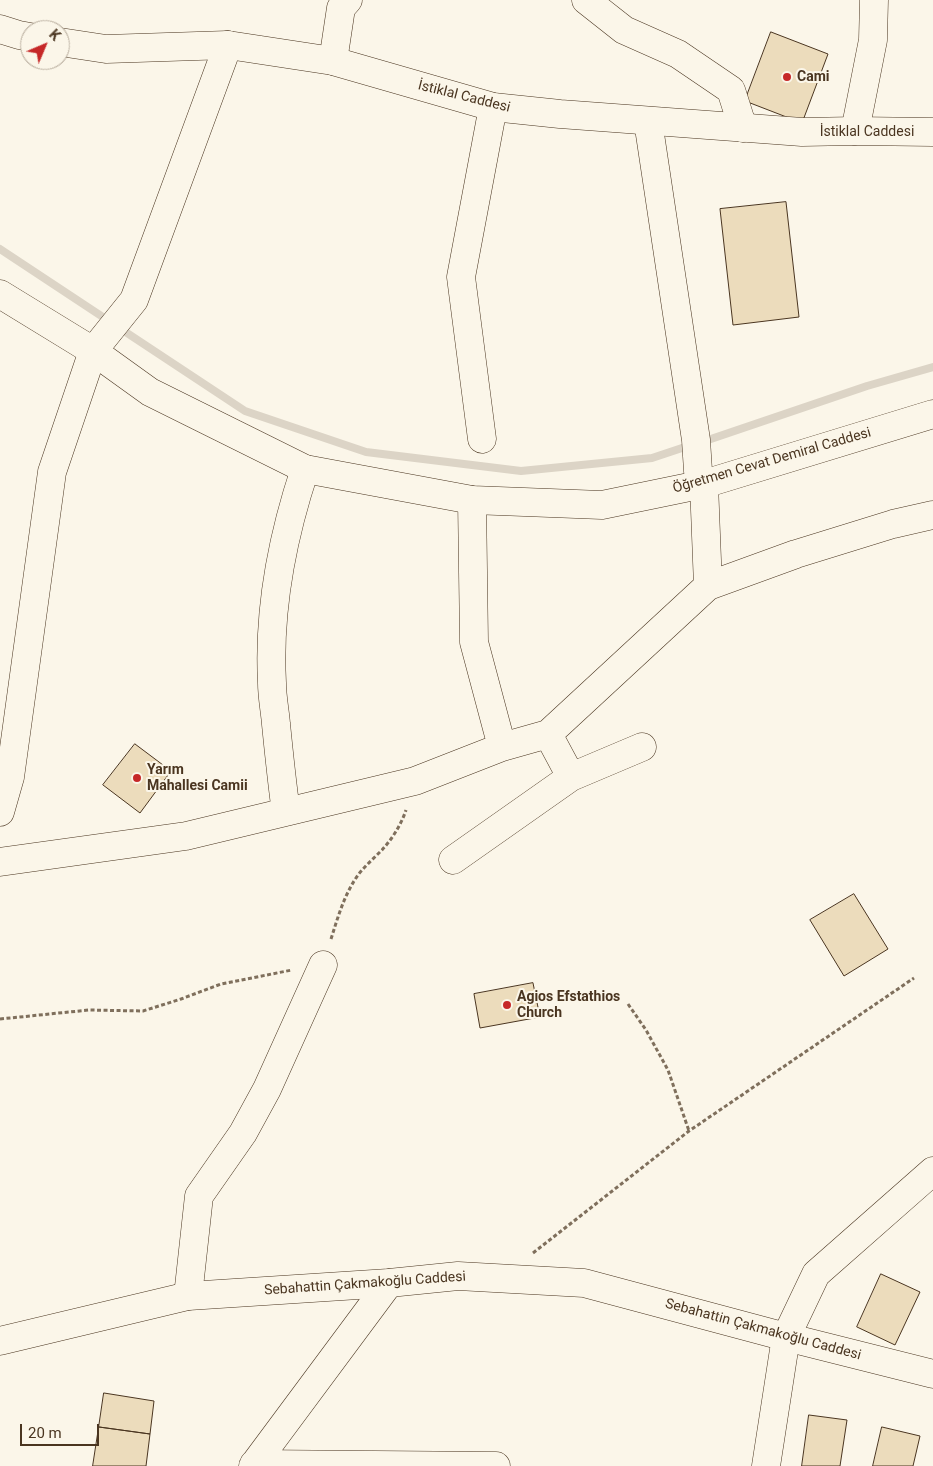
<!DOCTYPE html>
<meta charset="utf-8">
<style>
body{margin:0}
#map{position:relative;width:933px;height:1466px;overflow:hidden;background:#fbf6e9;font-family:Roboto,sans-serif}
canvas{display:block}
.north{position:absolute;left:20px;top:20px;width:50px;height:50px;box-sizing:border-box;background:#fbf6e9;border:1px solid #b4a999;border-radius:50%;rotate:45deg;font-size:14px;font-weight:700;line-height:20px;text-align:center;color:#4a3520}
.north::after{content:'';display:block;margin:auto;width:18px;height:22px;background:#c62828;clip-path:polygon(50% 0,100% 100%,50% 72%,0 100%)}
.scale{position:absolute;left:20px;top:1424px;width:79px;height:22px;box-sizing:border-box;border:2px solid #4a3520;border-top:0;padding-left:6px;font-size:15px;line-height:18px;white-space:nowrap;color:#4a3520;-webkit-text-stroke:4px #fbf6e9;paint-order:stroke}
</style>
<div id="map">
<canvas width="933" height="1466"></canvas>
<div class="north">K</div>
<div class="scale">20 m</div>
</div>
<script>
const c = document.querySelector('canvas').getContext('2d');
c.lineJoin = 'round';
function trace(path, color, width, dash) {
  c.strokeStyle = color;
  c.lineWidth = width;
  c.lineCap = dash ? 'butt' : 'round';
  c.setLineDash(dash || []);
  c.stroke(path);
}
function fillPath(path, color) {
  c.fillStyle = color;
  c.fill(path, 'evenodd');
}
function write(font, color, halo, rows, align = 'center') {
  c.font = font + ' Roboto,sans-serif';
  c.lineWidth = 4;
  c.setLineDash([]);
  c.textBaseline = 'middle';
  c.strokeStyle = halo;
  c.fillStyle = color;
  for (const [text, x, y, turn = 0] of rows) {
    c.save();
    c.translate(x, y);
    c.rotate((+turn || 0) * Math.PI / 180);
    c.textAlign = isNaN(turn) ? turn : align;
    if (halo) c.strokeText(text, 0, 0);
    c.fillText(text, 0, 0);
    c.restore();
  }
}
trace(new Path2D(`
 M0 249 245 411 366 452 521 471 652 458 691 445
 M702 442 867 386 933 367`), '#dcd4c6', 8);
const building = new Path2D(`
 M771 32 828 54 802 123 745 101Z
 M786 202 799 317 733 325 720 209Z
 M135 744 171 771 140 813 103 785Z
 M854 894 888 949 844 976 810 920Z
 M533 983 540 1017 480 1028 474 994Z
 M881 1274 920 1292 895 1345 857 1327Z
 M104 1393 154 1401 150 1434 99 1427Z
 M809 1415 847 1420 840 1466H802Z
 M99 1427 150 1434 146 1466H93Z
 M882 1427 920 1436 913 1466H873Z`);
fillPath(building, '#ecdcbc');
trace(building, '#4a3520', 1);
const minor = new Path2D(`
 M586 0 624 30 678 54 731 90 743 128
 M333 61 341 8 348 0
 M648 121 696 440 698 471 704 484 708 586
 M855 131 873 40 874 0
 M482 439 461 277 493 107
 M472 500 474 642 502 747
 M548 734 571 777
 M0 812 10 777 52 472 93 351 134 300 228 45
 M286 812C282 783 279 754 276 724 275 711 272 697 272 683 268 609 282 538 305 469
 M453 860 571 777 642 747
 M0 862 186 836 415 781 502 747 548 734 708 586 796 554 893 524 933 515
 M188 1296 199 1196 243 1133 267 1089 323 965
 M254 1464 496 1466
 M253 1466 389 1283
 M766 1466 786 1337 816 1274 933 1171`);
const major = new Path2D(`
 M0 29 19 35 30 37
 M60 42 106 49 228 45 333 61 493 107 560 114 802 132 855 131 933 132
 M0 294 93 351 150 392 305 469 472 500 602 505 704 484 933 414
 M0 1341 188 1296 389 1283 458 1276 584 1283 786 1337 933 1374`);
trace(minor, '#4a3520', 29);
trace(major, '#4a3520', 29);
trace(new Path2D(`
 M331 939C338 917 344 895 358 875 365 866 374 858 382 850 392 839 401 825 406 810
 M628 1004 646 1030 668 1070 689 1131
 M0 1019 89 1010 143 1011 181 999 221 984 292 970
 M533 1253 689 1131 914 978`), '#7f6f5c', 3, [4, 2.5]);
trace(minor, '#fbf6e9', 28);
trace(major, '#fbf6e9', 28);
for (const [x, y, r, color] of [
 [787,77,5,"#c62828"],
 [137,778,5,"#c62828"],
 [507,1005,5,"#c62828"]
]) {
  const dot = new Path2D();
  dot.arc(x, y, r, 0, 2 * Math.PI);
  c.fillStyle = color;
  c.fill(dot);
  trace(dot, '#fbf6e9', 2);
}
write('bold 14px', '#4a3520', '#fbf6e9', [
 ["Cami",797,77],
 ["Yarım",147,770],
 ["Mahallesi Camii",147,786],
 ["Agios Efstathios",517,997],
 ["Church",517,1013]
], 'left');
write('14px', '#4a3520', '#fbf6e9', [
 ["İstiklal Caddesi",464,97,14],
 ["İstiklal Caddesi",867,132],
 ["Öğretmen Cevat Demiral Caddesi",772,461,-16],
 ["Sebahattin Çakmakoğlu Caddesi",365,1284,-4],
 ["Sebahattin Çakmakoğlu Caddesi",763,1330,15]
]);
</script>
